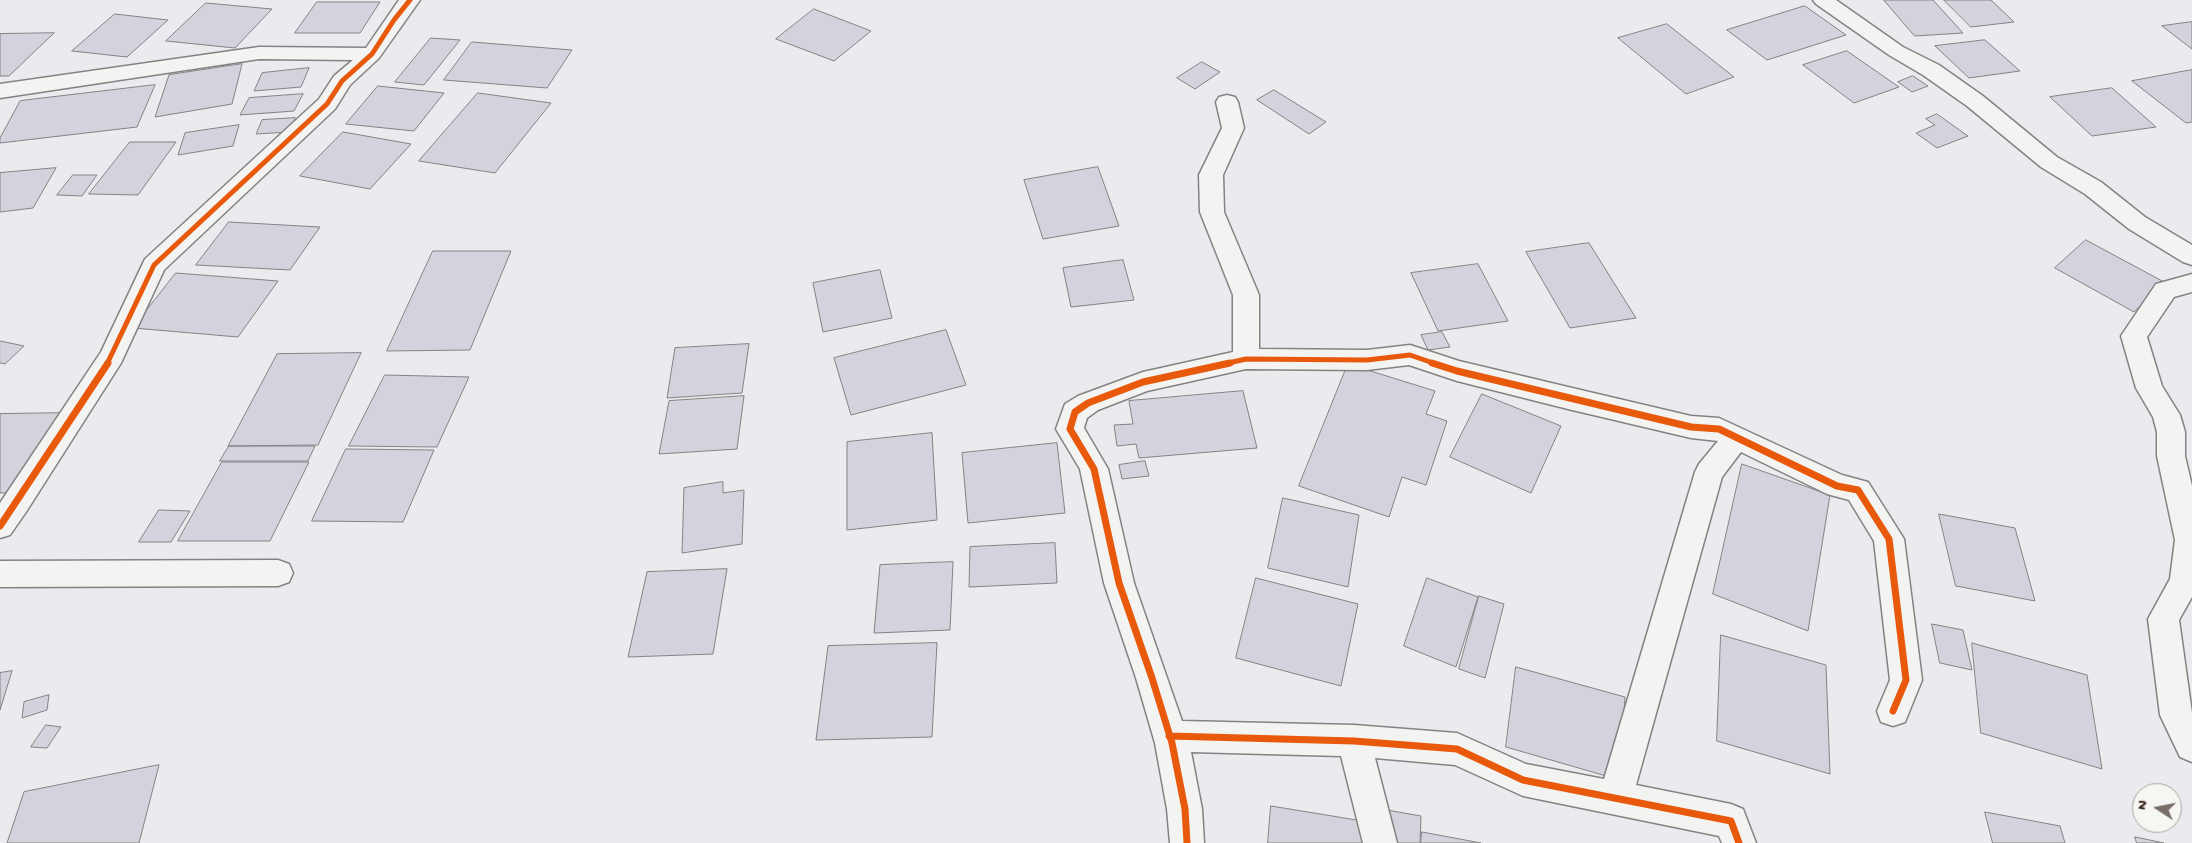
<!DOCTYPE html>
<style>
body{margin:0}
#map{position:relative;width:2192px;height:843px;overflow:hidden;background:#eaeaef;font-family:"Gochi Hand",sans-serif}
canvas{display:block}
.north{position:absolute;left:2132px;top:783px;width:50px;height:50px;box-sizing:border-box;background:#f6f6f2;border:1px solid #aba49d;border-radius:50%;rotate:281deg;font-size:14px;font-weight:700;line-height:20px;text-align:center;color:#3b2a1e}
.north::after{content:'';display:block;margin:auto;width:18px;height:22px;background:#786d67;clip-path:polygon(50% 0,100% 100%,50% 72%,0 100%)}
</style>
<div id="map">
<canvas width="2192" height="843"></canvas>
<div class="north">N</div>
</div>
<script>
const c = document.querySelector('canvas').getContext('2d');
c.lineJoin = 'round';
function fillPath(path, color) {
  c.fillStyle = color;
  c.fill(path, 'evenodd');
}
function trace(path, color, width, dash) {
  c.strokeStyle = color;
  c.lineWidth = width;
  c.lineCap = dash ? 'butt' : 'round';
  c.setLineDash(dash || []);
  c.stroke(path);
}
const building = new Path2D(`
 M1884 0H1933L1963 33 1915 36Z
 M1944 0H1991L2014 22 1971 27Z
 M317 2H380L360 33H295Z
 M206 3 272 9 235 48 166 41Z
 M1805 6 1846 35 1767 60 1727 30Z
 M814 9 871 31 834 61 776 39Z
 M115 14 168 20 127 57 72 51Z
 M2192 22V49L2162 26Z
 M1667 24 1734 77 1686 94 1618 38Z
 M54 33 9 76H0V34Z
 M431 38 460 40 424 85 395 82Z
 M1985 40 2020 71 1969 78 1935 46Z
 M472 42 572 50 547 88 444 80Z
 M1847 51 1899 87 1854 103 1803 65Z
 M1202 62 1220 72 1195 89 1177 78Z
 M242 64 232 104 155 117 169 75Z
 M309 68 301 87 254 91 262 73Z
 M2192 70V122L2186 123 2132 81Z
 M1913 76 1928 86 1912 92 1898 82Z
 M155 85 137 127 0 143V138L20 101Z
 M378 86 444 93 414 131 346 124Z
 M2112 88 2156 127 2092 136 2050 97Z
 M1274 90 1326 122 1309 134 1257 100Z
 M478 93 551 103 495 173 419 161Z
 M303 94 294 111 240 115 249 98Z
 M1937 114 1968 136 1937 148 1916 133 1935 125 1926 119Z
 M295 118 289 132 256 134 262 120Z
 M239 125 233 146 178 155 185 133Z
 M343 132 411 144 370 189 300 176Z
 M130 142H176L138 195 89 194Z
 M1098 167 1119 226 1043 239 1024 180Z
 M56 168 33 208 0 212V173Z
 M73 175H97L82 196 57 195Z
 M229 222 320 227 290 270 196 265Z
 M2086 240 2164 282 2134 312 2055 268Z
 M1589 243 1636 318 1570 328 1526 252Z
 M433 251H511L470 350 387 351Z
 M1123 260 1134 300 1071 307 1063 268Z
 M1478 264 1508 321 1438 331 1411 273Z
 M880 270 892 318 823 332 813 283Z
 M176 273 278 281 238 337 133 328Z
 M946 330 966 385 851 415 834 358Z
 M1442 332 1450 347 1428 350 1421 335Z
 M0 341 24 346 5 364 0 363Z
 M749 344 742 393 667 398 675 348Z
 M361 353 318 445 228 446 277 354Z
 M1348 364 1435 391 1426 414 1447 421 1426 485 1402 477 1389 517 1299 486Z
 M385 375 469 377 437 447 349 446Z
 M1243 391 1257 448 1139 458 1136 444 1117 446 1114 425 1133 424 1129 401Z
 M1482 394 1561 426 1531 493 1450 457Z
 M744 396 737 449 659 454 669 401Z
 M63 413 10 493H0V414Z
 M932 433 937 520 847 530V442Z
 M1057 443 1065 513 968 523 962 453Z
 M229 446H315L308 461H220Z
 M346 449 434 450 403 522 312 521Z
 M1145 461 1149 476 1122 479 1119 465Z
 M222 462H309L270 541H178Z
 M1742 464 1830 495 1808 631 1713 594Z
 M723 482V493L744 490 742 544 682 553 684 488Z
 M1283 498 1359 515 1348 587 1268 568Z
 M159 510 190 511 171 542H139Z
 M1939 514 2015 528 2035 601 1956 586Z
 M1055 543 1057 583 969 587 970 547Z
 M953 562 950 630 874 633 880 565Z
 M727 569 713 654 628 657 647 572Z
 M1256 578 1358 604 1341 686 1236 658Z
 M1427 578 1478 597 1456 667 1404 646Z
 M1479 596 1504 604 1485 678 1459 669Z
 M1932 624 1963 630 1972 670 1940 663Z
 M1721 635 1826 665 1830 774 1717 741Z
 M937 643 932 737 816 740 828 646Z
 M1972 643 2087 675 2102 769 1981 733Z
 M1516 667 1625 697 1620 780 1506 747Z
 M12 671 0 710V673Z
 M49 695 47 710 22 718 24 702Z
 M46 725 61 727 47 748 31 747Z
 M159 765 139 843H7L24 792Z
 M1271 806 1375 823 1374 843H1268Z
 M1387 810 1421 816 1420 843H1385Z
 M1985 812 2060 826 2065 843H1993Z
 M1422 832 1481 843H1421Z
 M2135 837 2164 843H2137Z`);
fillPath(building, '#d3d3de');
trace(building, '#858281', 1);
const street = new Path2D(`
 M399 0H420L379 58 350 85 335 109 164 270 121 363 26 512 10 535 0 538V503L101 352 145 259 319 99 334 76 353 60 259 59 0 98V84L259 47 366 48Z
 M1813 0H1836L1903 47 1939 65 1983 96 2057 157 2101 182 2145 217 2192 245V265L2183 262 2129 229 2085 194 2041 167 1967 106 1923 75 1889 55 1816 4Z
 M1227 95 1235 97 1238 102 1244 128 1223 175 1224 212 1259 295V349L1367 350 1410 345 1459 361 1568 387 1691 416 1719 418 1842 475 1868 482 1904 539 1922 680 1905 722 1893 726 1881 722 1877 711 1890 680 1874 541 1849 500 1827 494 1741 452 1722 477 1636 785 1731 804 1743 809 1756 843H1722L1719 836 1523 796 1455 765 1375 758 1397 843H1363L1341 756 1191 752 1202 809 1204 843H1170L1167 809 1155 743 1136 678 1104 583 1080 469 1056 429 1065 404 1078 396 1143 372 1233 352V295L1200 212 1199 175 1222 128 1216 102 1219 97ZM1409 365 1457 381 1568 409 1691 438 1718 441 1699 464 1695 472 1604 779 1526 764 1457 733 1354 725 1182 721 1134 583 1108 469 1084 428 1087 418 1098 410 1147 391 1246 369 1367 370Z
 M2192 274V292L2174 297 2147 337 2162 386 2180 415 2185 432V456L2192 486V597L2179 620 2192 713V762L2180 757 2160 715 2148 619 2170 579 2175 540 2157 456V432L2153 417 2136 388 2121 336 2156 284Z
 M278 560 289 564 293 573 289 582 278 586 0 587V561Z`);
trace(street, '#858281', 3);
fillPath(street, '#f3f3f2');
trace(new Path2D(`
 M107 364 154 265 327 104 342 81 372 54 394 20 410 0
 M1224 364 1246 359 1367 360 1410 355 1436 364`), '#e8590c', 5);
trace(new Path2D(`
 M1432 363 1457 371 1691 427 1719 429 1837 486 1858 490 1889 539 1906 680 1893 711
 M0 526 108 363
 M1169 736 1354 741 1457 749 1523 780 1731 821 1739 843
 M1187 843 1185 809 1172 743 1152 678 1119 583 1094 469 1070 429 1075 412 1088 403 1143 382 1230 363`), '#e8590c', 7);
</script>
